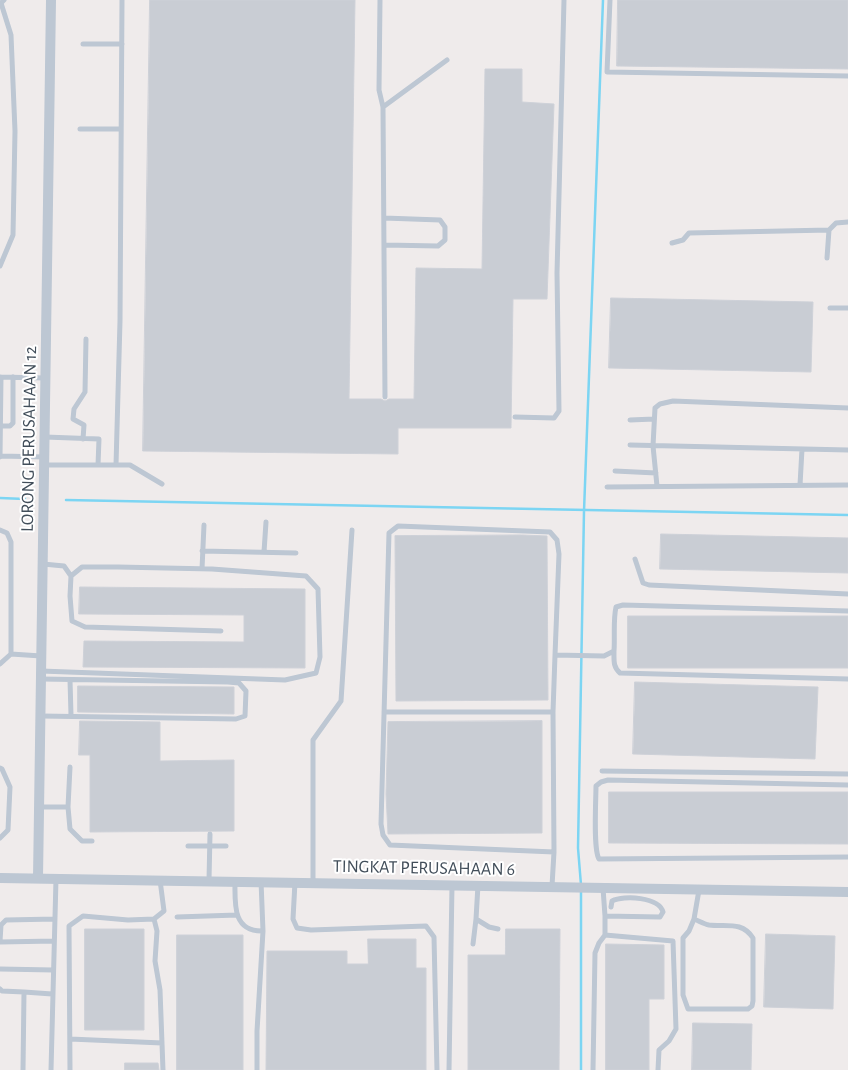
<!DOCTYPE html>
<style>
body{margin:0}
canvas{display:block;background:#efebeb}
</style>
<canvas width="848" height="1070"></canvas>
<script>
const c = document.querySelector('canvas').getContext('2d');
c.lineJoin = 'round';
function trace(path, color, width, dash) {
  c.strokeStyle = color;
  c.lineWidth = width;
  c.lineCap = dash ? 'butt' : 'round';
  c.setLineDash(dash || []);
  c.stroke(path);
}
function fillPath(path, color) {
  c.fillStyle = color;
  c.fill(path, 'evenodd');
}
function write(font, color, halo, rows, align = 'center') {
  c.font = font + ' "Alegreya Sans",sans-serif';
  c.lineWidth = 4;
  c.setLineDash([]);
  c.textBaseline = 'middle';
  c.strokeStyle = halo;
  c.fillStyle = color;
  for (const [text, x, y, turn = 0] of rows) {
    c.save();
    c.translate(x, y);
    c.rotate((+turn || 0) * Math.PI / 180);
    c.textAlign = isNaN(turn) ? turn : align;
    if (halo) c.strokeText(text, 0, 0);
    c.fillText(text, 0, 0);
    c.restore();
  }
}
trace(new Path2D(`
 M0 498 25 499
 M66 500 848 515
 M581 885 578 848 584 511 603 0
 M581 1070V891`), '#7cd5f3', 2.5);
const building = new Path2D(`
 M150 0H355L349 399H381L385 401 389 399H414L416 268 482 269 485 69H522V102L554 104 547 299H513L511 428H398V454L143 451Z
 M618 0H848V69L617 66Z
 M611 298 813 302 811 372 609 368Z
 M661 534 848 538V573L660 569Z
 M522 535 547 536 548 700 396 701 395 536Z
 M80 587 305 589V668L83 667 84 641 244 642V615L79 614Z
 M628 616H848V668H628Z
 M635 682 818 687 815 759 633 754Z
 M78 686 234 687V714L78 712Z
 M80 721 160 722V761L234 760V831L90 832V755H79Z
 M542 721V833L388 834 386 794 388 722Z
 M609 792H848V844L609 843Z
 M85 929H144V1030H85Z
 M506 929H560L559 1070H468V955H505Z
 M766 934 835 936 833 1009 764 1007Z
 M177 935H243V1070H177Z
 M368 939H416V968H426V1070H266L267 951H347V964H368Z
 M606 944 664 945V999H649V1070H606Z
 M693 1023 752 1024 751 1070H692Z
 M125 1063H158L159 1070H125Z`);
fillPath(building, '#c9cdd4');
trace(building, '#ced1d8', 1);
trace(new Path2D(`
 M380 0 379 90 383 107 385 397
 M610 0 607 72 848 76
 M83 44H122
 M383 107 447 60
 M80 129H121
 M384 218 440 220 445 227V240L438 246 385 245
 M672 243 683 240 689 233 829 230 836 223 848 222
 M827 258 829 230
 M0 266 13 235 15 131 11 35 1 3 4 0
 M830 308H848
 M0 377 45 378
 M515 417 554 418 559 411 557 273 564 0
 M630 420 654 419
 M1 426H10L13 423V377
 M45 437 99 439 98 465
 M83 439 84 425 73 419 74 409 85 392 86 339
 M630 445 848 450
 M1 456 45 457
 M0 457 1 377
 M44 465H130L162 484
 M116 465 120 321 122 0
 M615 471 656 473
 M800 485 802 449
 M657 486 653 446 655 408 660 404 673 401 848 408
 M607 487 848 485
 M0 530 7 533 11 542V654
 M202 551 296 553
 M264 552 266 522
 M635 559 643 583 649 585 848 594
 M43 564 64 566 71 576 70 596 72 621 85 627 221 631
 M202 569 204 525
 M614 651C614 661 613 667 620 673L848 679
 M555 655 553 712 554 852 390 845 383 835 381 824 389 533 398 526 550 532 557 540 559 554 555 655 604 656 614 651C615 638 613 620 616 607L623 605 848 611
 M0 664 11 654 41 656
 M41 671 285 680 316 673 320 657 318 589 306 576 212 569 118 567H82L71 576
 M70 680 71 715
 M384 712H553
 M41 716 236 719 245 716 246 691 239 683 228 682 41 679
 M0 768 2 769 10 787 8 830 0 838
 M602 771 848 774
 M848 785 608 780 601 782 596 786C596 800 593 849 599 859L848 857
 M39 807H68L70 829 82 841H92
 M68 807 70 767
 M188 846H226
 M209 880 210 834
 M235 881C235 903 232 932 263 931L257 1031V1070
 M261 881 263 931
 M295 882 293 919 297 928 311 930 426 926 434 937 437 1070
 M313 882V740L341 701 352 530
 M478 885 476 919 489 927 498 929
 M552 886 554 852
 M603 888 605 916 660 917 663 912C659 897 624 895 612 901L611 907
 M177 917 237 915
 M154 919 157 931 155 961 160 990 163 1070
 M694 919 689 931 683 938V995L688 1009H748L752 1006 753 1001V938C742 921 727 927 709 925 704 924 699 921 694 919L699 890
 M605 935 673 941 676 1029 669 1041 659 1050 658 1070
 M0 941 1 925 6 920 55 919
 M0 942 54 941
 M473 944 476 919
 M0 969 53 970
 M0 989 2 991 24 992
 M70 1039 162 1043
 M23 1070 24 992 52 994
 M51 1070 56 879
 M70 1070 69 926 83 916 128 920 154 919 164 911 160 880
 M449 1070 452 885
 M593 1070 595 953 599 943 605 935V916`), '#bdc7d3', 5);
trace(new Path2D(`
 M0 878 848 892
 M38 878 51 0`), '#bdc7d3', 10);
write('18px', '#424e5a', '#fff', [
 ["LORONG PERUSAHAAN 12",29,439,-89],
 ["TINGKAT PERUSAHAAN 6",424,868,1]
]);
</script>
